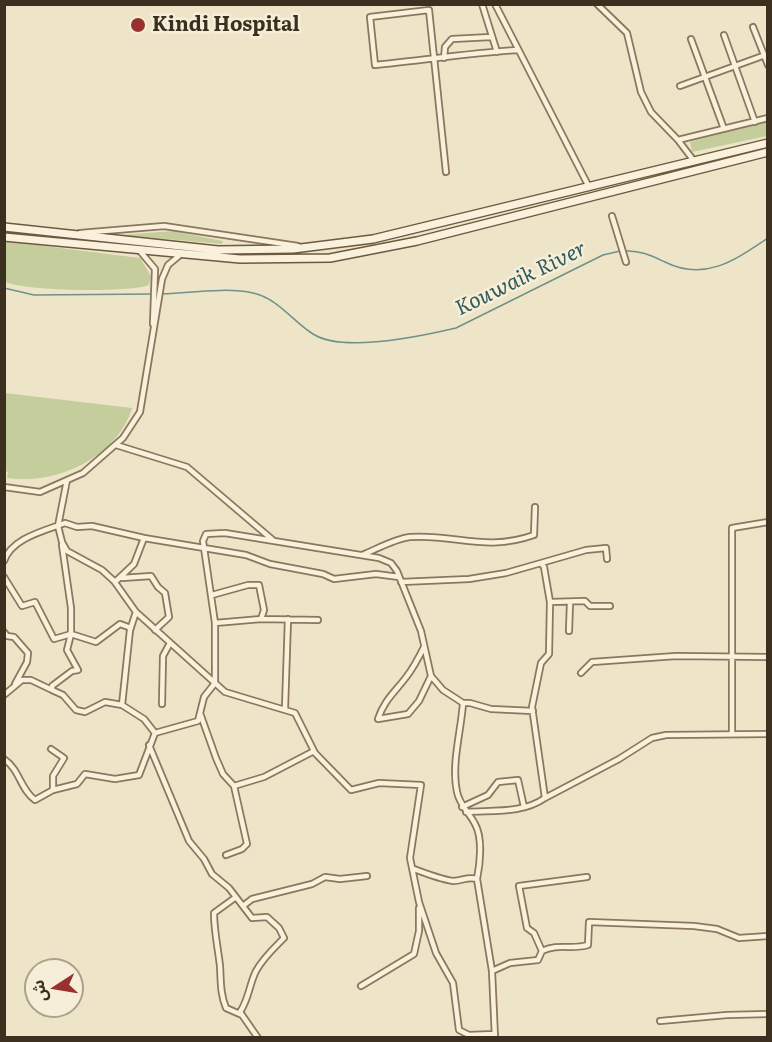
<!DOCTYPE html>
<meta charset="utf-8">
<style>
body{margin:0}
#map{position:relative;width:772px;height:1042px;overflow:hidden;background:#eee5c8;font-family:Literata,"Noto Sans Arabic",serif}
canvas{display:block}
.frame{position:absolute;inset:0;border:6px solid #3b2f20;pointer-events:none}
.north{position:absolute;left:24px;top:958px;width:60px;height:60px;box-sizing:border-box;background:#f6eed8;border:2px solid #aba28e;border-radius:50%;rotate:258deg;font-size:16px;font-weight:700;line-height:24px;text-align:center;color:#3b2f20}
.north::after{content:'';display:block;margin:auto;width:21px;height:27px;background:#99312e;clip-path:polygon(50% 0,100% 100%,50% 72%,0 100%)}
</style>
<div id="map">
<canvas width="772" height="1042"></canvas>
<div class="frame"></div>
<div class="north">ش</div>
</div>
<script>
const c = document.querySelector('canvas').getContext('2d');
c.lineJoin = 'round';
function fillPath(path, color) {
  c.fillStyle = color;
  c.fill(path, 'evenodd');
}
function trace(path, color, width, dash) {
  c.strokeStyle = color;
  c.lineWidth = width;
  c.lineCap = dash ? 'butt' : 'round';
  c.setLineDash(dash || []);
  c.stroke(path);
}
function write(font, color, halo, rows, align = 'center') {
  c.font = font + ' Literata,serif';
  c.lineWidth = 5;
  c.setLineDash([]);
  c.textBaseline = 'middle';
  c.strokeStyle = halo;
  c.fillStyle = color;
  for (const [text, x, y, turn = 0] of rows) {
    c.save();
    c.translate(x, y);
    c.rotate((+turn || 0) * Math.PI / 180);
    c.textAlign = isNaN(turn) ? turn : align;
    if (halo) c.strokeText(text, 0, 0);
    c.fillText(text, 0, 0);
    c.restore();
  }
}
fillPath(new Path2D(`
 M767 120V136L692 152 690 142Z
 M173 231 223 241 222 244 120 235Z
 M5 241 140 258 151 276 149 285C128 293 26 291 5 282Z
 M5 393 132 408C118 457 55 486 7 478L8 472 5 471Z`), '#c5cd9c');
trace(new Path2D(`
 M625 251C640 250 652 256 665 262 705 282 735 260 768 238
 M4 288 34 295 154 294
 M162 294C188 293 228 287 253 293 279 299 291 320 313 334 343 353 422 336 456 328L603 255 620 251`), '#6f918a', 1.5);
const street = new Path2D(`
 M482 4 497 52
 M495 4 589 187
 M597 4 627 33 641 92 651 112 678 140 768 118
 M753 27 768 65
 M724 35 755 122
 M691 39 724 129
 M444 58 445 47 452 39 491 37
 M680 86 768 54
 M678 140 694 161
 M446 172 429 10 370 17 375 65C423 60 471 53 518 50
 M612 216 626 262
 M80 233 164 226 298 246
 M139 250 155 269 153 324
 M116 445 187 467 274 541 379 558 391 563 397 571 421 631 431 676 443 690 463 703C461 732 451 764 457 792 460 806 469 812 475 824 483 838 480 864 477 879L492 971 495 1038
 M67 480 58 526 62 542 67 551 102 570 114 581 136 612 225 692 295 713 315 753 351 790 379 783 421 785 410 858 419 902 436 953 453 983 459 1030 469 1035 495 1034
 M4 487 40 492 83 473 123 438 140 412 162 279 168 265 180 255
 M144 538 246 555 270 564 323 574 334 579 376 574 399 577
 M62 545 71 608V634L96 642 120 624 131 628
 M362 555C377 549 394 539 410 537 457 534 486 552 534 535L535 507
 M4 561C12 538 44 531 65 523L77 527 92 526 144 538 134 564 115 582
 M541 563 586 550 606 548 607 559
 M4 577 22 606 35 602 54 639 71 634
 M122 578 151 576 158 587 165 593 169 617 155 630
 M401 582 469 579 506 573 541 563 544 567 550 602 549 654 541 663 532 707 545 798C522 814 493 810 466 812
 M212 595 248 585H259L264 610 261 619 215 623
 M550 602 585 601 590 606H610
 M136 612 130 630 122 705 144 719 155 733
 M261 619 318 620
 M569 631 570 603
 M4 632 7 636 14 637 28 653 27 662 15 684
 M71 634 67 650 78 670 72 671 52 686V690L63 695 76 710 85 712 105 702 122 705
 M424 647C419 657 414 667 407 676 396 691 384 700 378 719L408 714 419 701 431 676
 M581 673 592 662 676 656 768 657
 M4 695 22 680H31L52 690
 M463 703H470L491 709 533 711
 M162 704 163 656 170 643
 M285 708 288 619
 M200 713 216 758 223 774 234 786 247 844 242 849 226 855
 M732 734V528L768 522
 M149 745 189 841 204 859 212 874 229 888 252 918 267 917 279 928 284 938C274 948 263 958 256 971 249 985 249 999 240 1012L258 1038
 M51 749 64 758 53 776V790
 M4 759C20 770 20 789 35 800L53 790 77 784 85 774 115 779 139 775 155 733 198 721 204 697 215 683V623L203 541 206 534 225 533 274 541
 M234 786 264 777 314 751
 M545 798 619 759 652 738 666 735 768 734
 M462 807 488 795 498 782 518 780 524 807
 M414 869C427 874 440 879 453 881 462 881 468 876 477 879
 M236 897 214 913C214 931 218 948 220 966 221 981 220 993 226 1008L242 1015
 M243 906 252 899 312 884 325 877 340 879 367 876
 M542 951C558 943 572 950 588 945L589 922 694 926 717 929 739 938 768 936
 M492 971 510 963 538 960 542 951 534 933 527 928 519 886 587 877
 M361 986 414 954 419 931V908
 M660 1021 727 1015 768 1014`);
const secondary = new Path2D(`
 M4 227 218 250 293 249 373 239 768 143
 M4 237 240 259 330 258 417 241 768 152`);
trace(street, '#8b775d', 8);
trace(secondary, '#6d5840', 10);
trace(street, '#f9f1dc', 4.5);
trace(secondary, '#f9f1dc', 7);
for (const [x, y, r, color] of [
 [138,25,8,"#99312e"]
]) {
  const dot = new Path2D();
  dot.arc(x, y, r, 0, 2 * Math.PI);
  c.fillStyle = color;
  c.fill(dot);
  trace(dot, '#f6eed8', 2);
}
write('bold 20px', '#3b2f20', '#f6eed8', [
 ["Kindi Hospital",152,25]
], 'left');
write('italic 21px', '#305b5a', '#f6eed8', [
 ["Kouwaik River",521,279,-26]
]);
</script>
